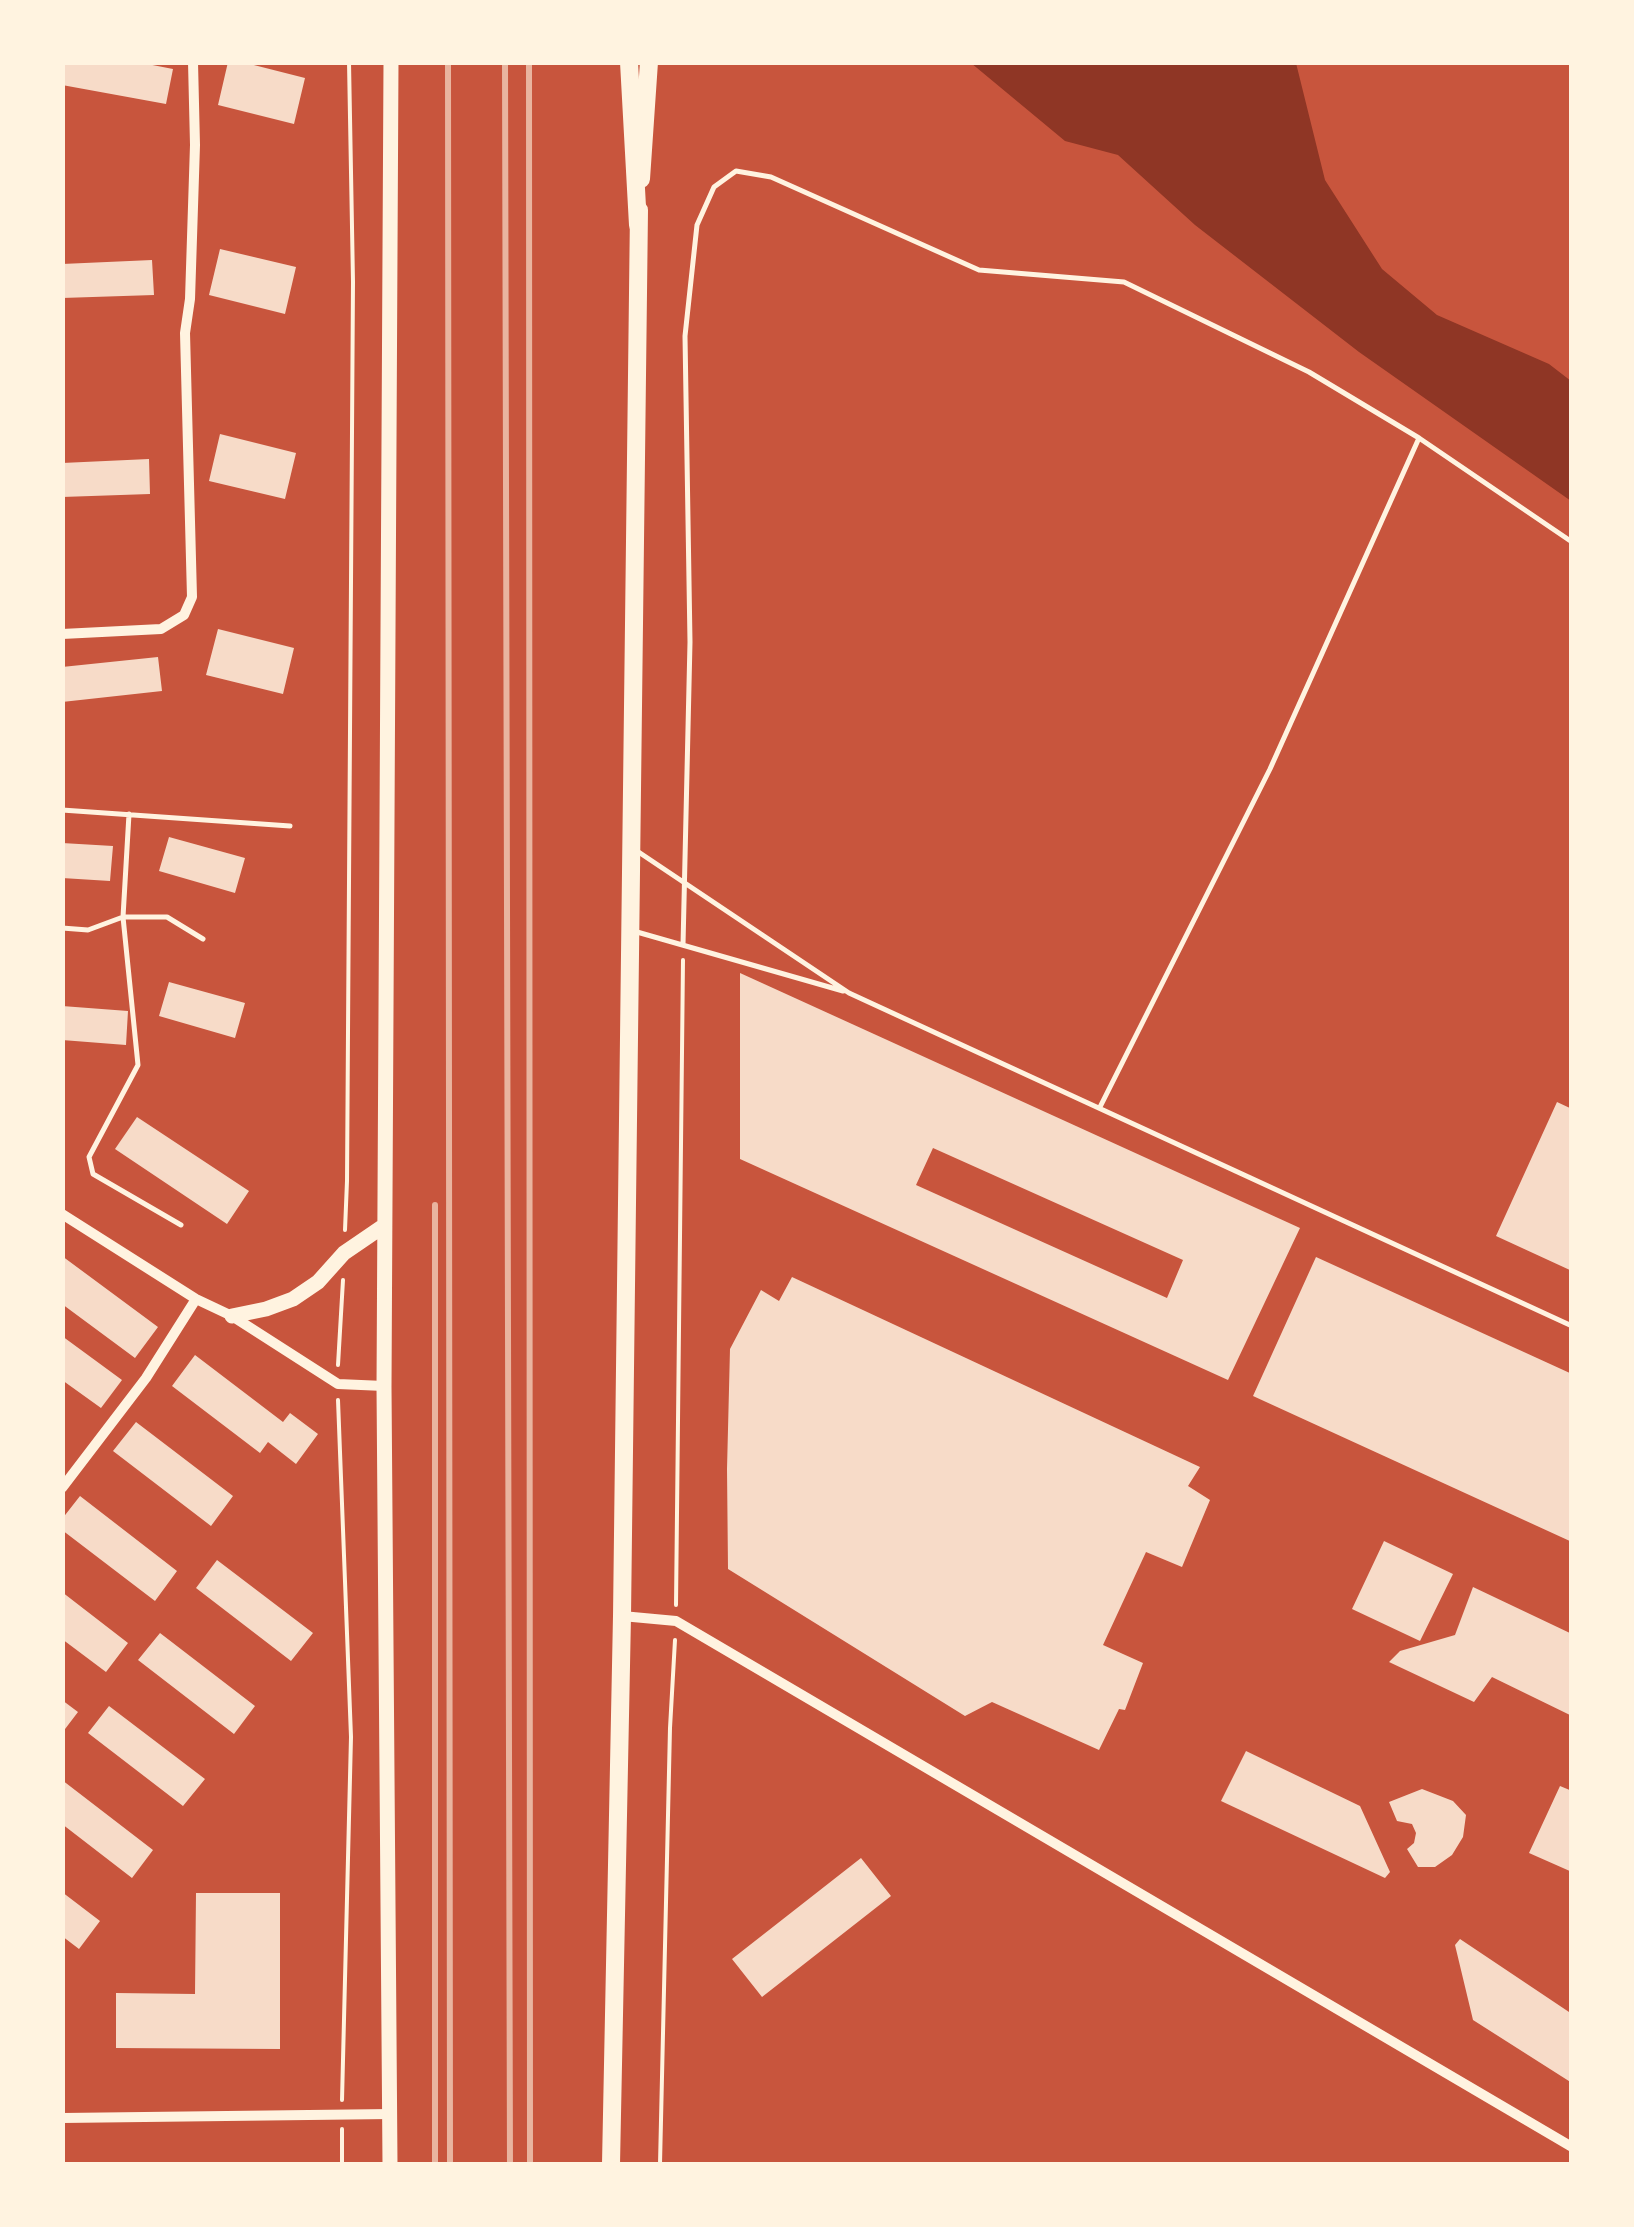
<!DOCTYPE html>
<style>
body{margin:0}
#map{position:relative;width:1634px;height:2227px;overflow:hidden;background:#c8553d;font-family:Karla,sans-serif}
canvas{display:block}
.frame{position:absolute;inset:0;border:65px solid #fff3e0;pointer-events:none}
</style>
<div id="map">
<canvas width="1634" height="2227"></canvas>
<div class="frame"></div>
</div>
<script>
const c = document.querySelector('canvas').getContext('2d');
c.lineJoin = 'round';
function fillPath(path, color) {
  c.fillStyle = color;
  c.fill(path, 'evenodd');
}
function trace(path, color, width, dash) {
  c.strokeStyle = color;
  c.lineWidth = width;
  c.lineCap = dash ? 'butt' : 'round';
  c.setLineDash(dash || []);
  c.stroke(path);
}
fillPath(new Path2D(`
 M971 63H1296L1325 180 1382 269 1437 315 1549 364 1571 381V501L1359 352 1195 225 1118 155 1065 141Z`), '#8f3625');
fillPath(new Path2D(`
 M62 62H137L173 69 166 104 62 85Z
 M228 62H242L305 78 294 124 218 105Z
 M220 249 296 267 285 314 209 295Z
 M152 260 154 295 62 298V264Z
 M220 434 296 453 285 499 209 481Z
 M149 459 150 494 62 497V463Z
 M218 629 294 648 283 694 206 675Z
 M158 657 162 691 62 702V667Z
 M169 837 245 858 235 893 159 871Z
 M62 843 113 846 110 881 62 878Z
 M740 973 1300 1228 1228 1380 740 1159ZM933 1148 1183 1260 1167 1298 916 1185Z
 M169 982 245 1003 235 1038 159 1016Z
 M62 1006 128 1011 126 1045 62 1040Z
 M1557 1102 1572 1109V1271L1496 1236Z
 M137 1117 249 1191 227 1224 115 1149Z
 M62 1256 158 1327 135 1358 62 1304Z
 M1316 1257 1572 1374V1542L1253 1396Z
 M792 1277 1200 1467 1188 1486 1210 1500 1182 1567 1146 1552 1103 1645 1143 1663 1125 1710 1119 1709 1099 1750 992 1702 965 1716 728 1569 727 1469 730 1349 761 1290 779 1301Z
 M62 1336 122 1380 101 1408 62 1380Z
 M195 1355 283 1422 290 1413 318 1434 296 1464 268 1442 260 1453 172 1386Z
 M136 1422 233 1496 211 1526 113 1451Z
 M80 1496 177 1571 155 1601 62 1530V1519Z
 M1384 1541 1453 1574 1420 1641 1352 1609Z
 M217 1560 313 1633 291 1661 196 1588Z
 M1473 1587 1572 1634V1716L1492 1677 1474 1702 1389 1662 1400 1651 1455 1635Z
 M62 1592 128 1643 106 1672 62 1639Z
 M160 1633 255 1706 234 1734 138 1660Z
 M62 1700 78 1712 62 1733Z
 M109 1706 205 1779 183 1806 88 1733Z
 M1246 1751 1360 1806 1390 1872 1385 1878 1221 1801Z
 M62 1780 153 1850 132 1878 62 1824Z
 M1560 1786 1572 1791V1872L1529 1853Z
 M1422 1789 1453 1801 1466 1815 1463 1837 1452 1855 1435 1867H1418L1407 1849 1414 1843 1416 1833 1412 1824 1397 1821 1389 1802Z
 M861 1858 891 1896 762 1997 732 1959Z
 M62 1892 100 1921 79 1949 62 1936Z
 M196 1893H280V2049L116 2048V1993L195 1994Z
 M1460 1939 1572 2014V2083L1473 2020 1455 1945Z`), '#f7dbc8');
trace(new Path2D(`
 M345 1230 347 1181 353 282 349 62
 M338 1365 343 1280
 M338 1400 351 1737 342 2100
 M676 1605 683 960
 M342 2129V2164
 M660 2164 670 1728 675 1640`), '#fff3e0', 4);
trace(new Path2D(`
 M62 810 290 826
 M129 814 123 917 138 1065 89 1157 93 1174 181 1225
 M637 851 849 993 1572 1326
 M62 928 88 930 123 917H167L203 939
 M637 932 843 991
 M683 945 690 642 685 336 697 225 714 187 736 171 771 177 979 270 1124 282 1309 372 1419 438 1572 542
 M1100 1107 1270 769 1419 438`), '#fff3e0', 5);
trace(new Path2D(`
 M62 634 161 629 184 615 192 597 185 333 190 299 195 145 193 62
 M62 1214 196 1299 232 1316 338 1384 384 1386
 M62 1488 146 1378 196 1299
 M622 1616 676 1621 1572 2147
 M62 2118 391 2114`), '#fff3e0', 10);
trace(new Path2D(`
 M232 1316 266 1309 293 1299 318 1282 344 1253 385 1225
 M390 2164 384 1386 391 62`), '#fff3e0', 15);
trace(new Path2D(`
 M641 179 649 62
 M611 2164 622 1616 639 210`), '#fff3e0', 18);
trace(new Path2D(`
 M629 62 638 225`), '#fff3e0', 18);
trace(new Path2D(`
 M448 62 450 2164
 M505 62 510 2164
 M529 62 530 2164
 M435 1205V2164`), '#e9b49f', 6);
</script>
